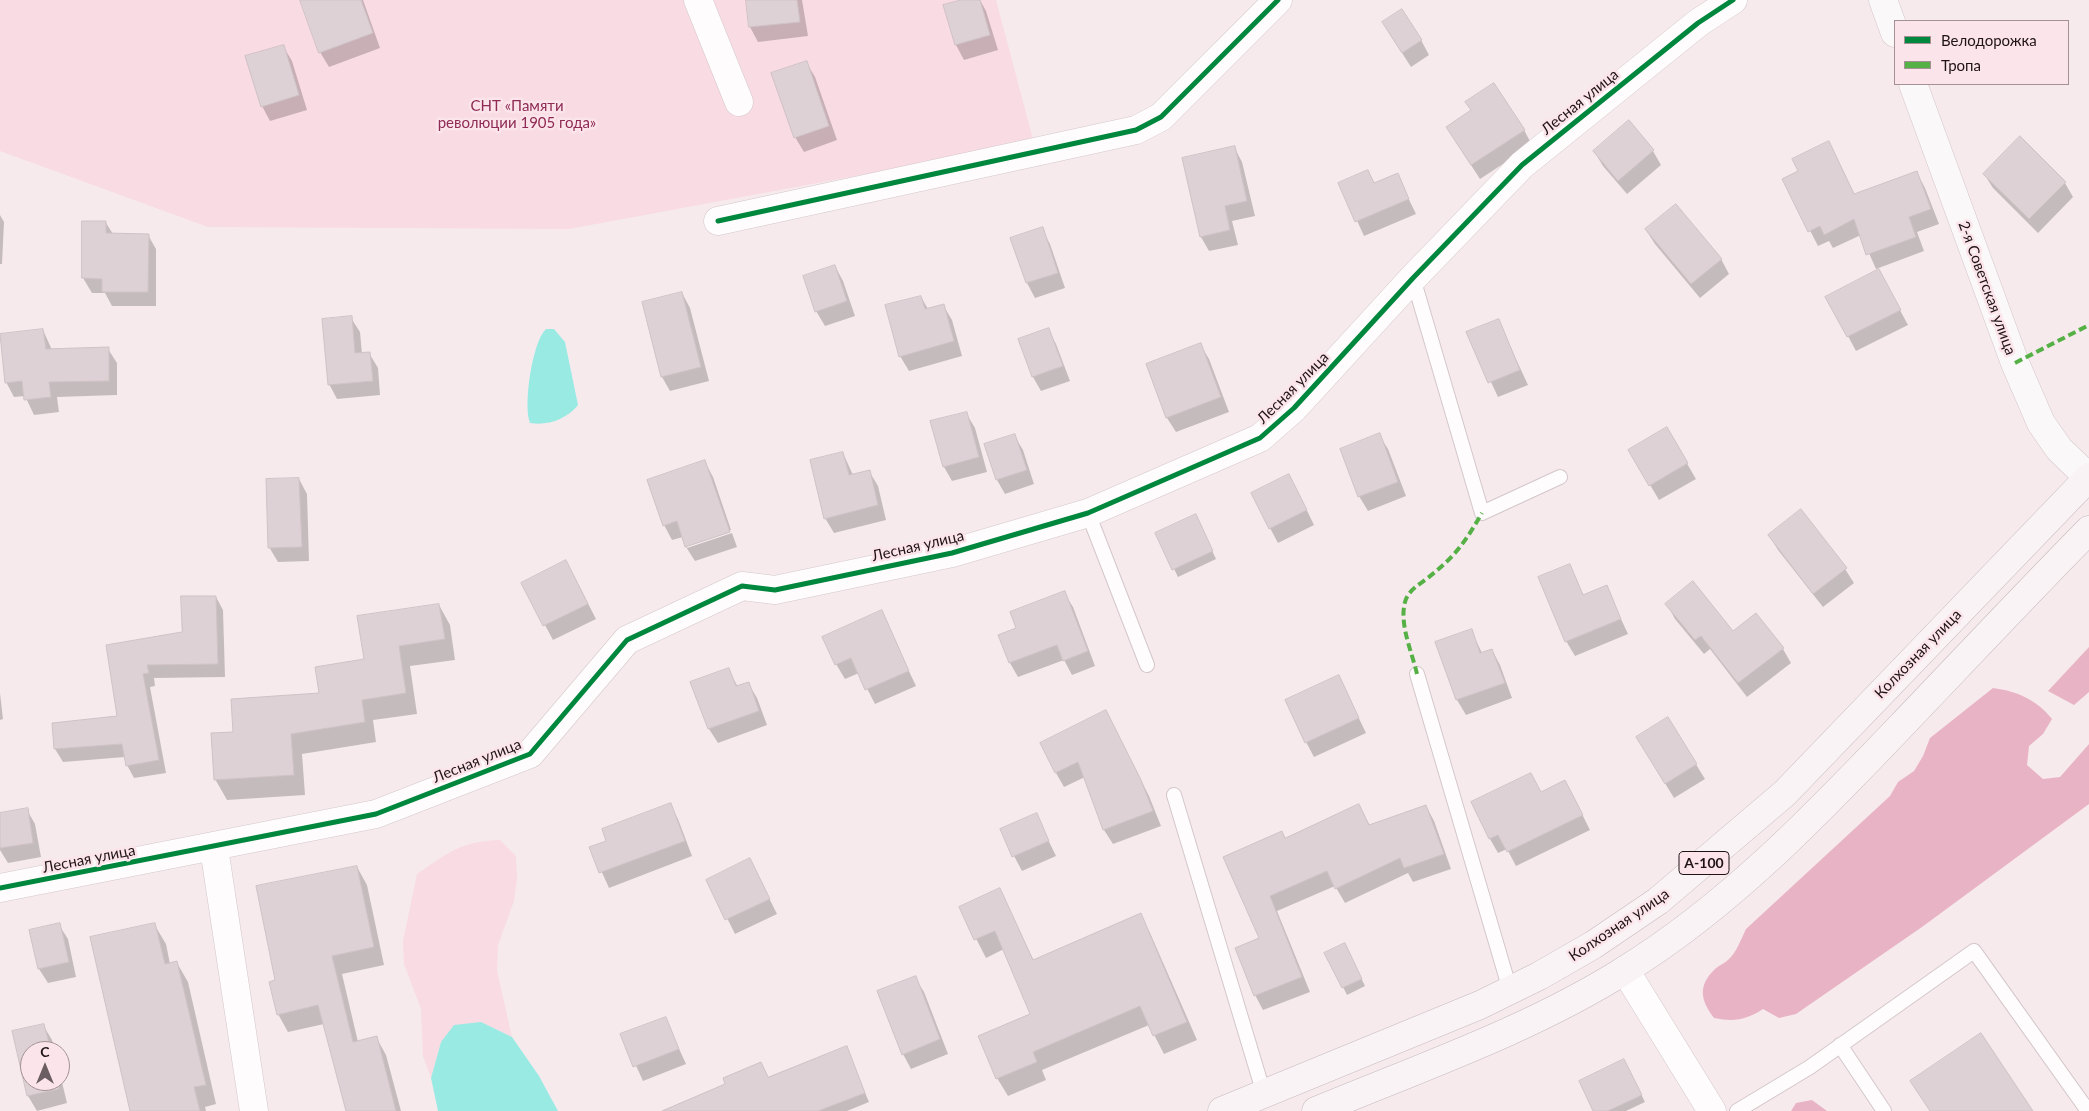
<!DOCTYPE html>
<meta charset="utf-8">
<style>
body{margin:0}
#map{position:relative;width:2089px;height:1111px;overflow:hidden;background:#f6eaed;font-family:Lato,sans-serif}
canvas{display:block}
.legend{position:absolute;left:1894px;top:20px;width:175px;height:65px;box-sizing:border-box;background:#fbe5eb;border:1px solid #a39196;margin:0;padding:6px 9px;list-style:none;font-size:15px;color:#1f1317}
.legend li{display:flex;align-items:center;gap:10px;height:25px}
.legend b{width:25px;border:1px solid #a39196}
.north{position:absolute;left:20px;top:1041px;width:50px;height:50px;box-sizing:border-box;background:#fbe5eb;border:1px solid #a39196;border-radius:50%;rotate:0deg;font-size:14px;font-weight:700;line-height:20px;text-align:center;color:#1f1317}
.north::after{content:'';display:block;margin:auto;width:18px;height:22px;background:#6a5e62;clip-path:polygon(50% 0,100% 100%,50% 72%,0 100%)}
</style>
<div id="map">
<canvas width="2089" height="1111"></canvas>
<ul class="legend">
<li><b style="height:6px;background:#00873e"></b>Велодорожка</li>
<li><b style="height:6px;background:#55b145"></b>Тропа</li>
</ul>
<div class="north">С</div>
</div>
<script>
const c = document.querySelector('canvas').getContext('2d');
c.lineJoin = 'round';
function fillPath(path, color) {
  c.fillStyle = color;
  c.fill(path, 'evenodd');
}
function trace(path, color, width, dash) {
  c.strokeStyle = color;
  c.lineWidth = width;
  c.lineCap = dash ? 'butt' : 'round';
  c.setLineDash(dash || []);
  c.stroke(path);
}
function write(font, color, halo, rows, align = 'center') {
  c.font = font + ' Lato,sans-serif';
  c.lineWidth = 5;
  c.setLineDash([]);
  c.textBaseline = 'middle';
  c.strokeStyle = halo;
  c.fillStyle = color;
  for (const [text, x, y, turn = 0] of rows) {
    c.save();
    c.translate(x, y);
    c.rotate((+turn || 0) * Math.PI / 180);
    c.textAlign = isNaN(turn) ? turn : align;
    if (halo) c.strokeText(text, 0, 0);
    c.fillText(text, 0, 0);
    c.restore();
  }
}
fillPath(new Path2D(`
 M0 0H996L1034 143 569 229 208 227 0 151Z
 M500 840 516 856 517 879 514 901 498 945 497 970 512 1037 481 1022 441 1042 431 1078 423 1056 421 1009 404 964 403 941 417 874C448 853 461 841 500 840Z`), '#f9dbe3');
fillPath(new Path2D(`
 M2089 647V692L2074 705 2048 691Z
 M1993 688C2017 691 2037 700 2052 719L2043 734 2029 746 2027 765 2043 779 2060 777 2089 744V804L1922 927 1796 1014 1779 1018 1763 1009C1746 1020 1734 1022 1714 1018 1701 1001 1697 986 1715 969 1719 965 1724 964 1728 960 1737 952 1741 939 1746 929L1890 796 1898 782 1914 771 1923 756 1930 738Z
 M1812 1100 1827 1111H1791L1796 1103Z`), '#e8b4c5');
fillPath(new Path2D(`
 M546 329H554L565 342 578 405C567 419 548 426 530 423 523 406 532 342 546 329Z
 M481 1022 512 1037 539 1076 558 1111H438L431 1078 441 1042 454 1025Z`), '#9aeae4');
fillPath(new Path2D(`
 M301 0H363L380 48 329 67 320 52Z
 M747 0H802L808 36 758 42 750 27Z
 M966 0H980L986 11 998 50 964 60 956 45 945 6Z
 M1383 23 1421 40 1429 55 1411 67Z
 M283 46 292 61 307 110 270 121 262 106Z
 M806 62 815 77 837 140 804 152 795 137Z
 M1524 130 1532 145 1480 179 1456 142Z
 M1234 147 1242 162 1255 216 1232 221 1238 245 1209 251 1201 237Z
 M1594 151H1653L1661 165 1627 194 1603 166Z
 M1836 157 1855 195 1917 173 1925 188 1939 224 1917 232 1924 251 1876 269 1861 235 1833 248 1829 241 1818 246 1784 180Z
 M1368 172 1375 184 1397 175 1416 214 1364 236 1340 183Z
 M1984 174 2065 183 2073 197 2038 233 1993 188Z
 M0 215 4 222 2 264H0Z
 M106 223 113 234 148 235 156 249V306H112L105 293H92L83 278Z
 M1042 229 1050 244 1065 288 1035 298 1027 283 1012 239Z
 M1646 230 1721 259 1729 274 1700 298 1655 244Z
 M835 266 843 281 855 316 825 326 816 311Z
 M1887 286 1908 325 1856 351 1827 297Z
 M682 293 690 308 709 381 670 391 662 377 643 303Z
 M921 297 928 309 943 305 952 320 962 356 909 371 900 356Z
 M351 318 360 332 362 354 369 353 378 368 380 395 337 399 329 384Z
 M1498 320 1528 385 1498 397 1468 333Z
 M43 330 52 350 108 349 117 363V395L57 397 59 412 34 415 25 396 14 397 6 382Z
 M1048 330 1056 344 1070 381 1041 391 1033 377 1019 340Z
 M1200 344 1209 359 1229 412 1176 432 1167 418 1147 364Z
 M966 413 975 428 987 472 952 481 944 467Z
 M1667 429 1696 479 1659 500 1630 451Z
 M1014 435 1023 450 1034 484 1005 494 997 480Z
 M1379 435 1388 449 1406 496 1368 511 1359 496Z
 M843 453 853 475 869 471 878 486 886 520 834 533 825 518Z
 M705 462 713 477 731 530 687 545V548L732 533 737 547 695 561 686 547 683 537 672 540 664 525Z
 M299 479 307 494 309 561 278 562 269 547Z
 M1297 490 1314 525 1278 543 1270 528Z
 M1199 523 1216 559 1178 577 1157 534Z
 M1769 535 1845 569 1854 583 1823 607 1778 550Z
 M1569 565 1584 596 1606 587 1628 634 1575 656 1566 641Z
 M574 576 596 619 553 640 523 584Z
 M1064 593 1073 607 1095 666 1072 675 1064 660 1018 677 1010 663 1018 629Z
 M216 597 223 610 225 677 154 678 155 686 150 687 166 773 134 778 127 765 125 757 63 762 55 749 53 724 118 717 107 646 183 633Z
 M1667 604 1733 632 1783 649 1791 663 1747 697 1710 649 1704 654 1675 619Z
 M439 605 450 625 455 660 410 666 417 714 373 720 376 742 302 754 305 795 227 800 215 779 234 733 320 694Z
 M881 612 916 686 875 704 859 673 845 679 836 664Z
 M1471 630 1482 653 1492 650 1500 665 1512 698 1466 715 1457 700 1437 643Z
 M728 669 738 687 748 683 757 698 767 725 718 743 709 729 692 683Z
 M1339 677 1366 733 1314 757 1306 742Z
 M0 693 3 719 0 720Z
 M1106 711 1149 796 1161 826 1113 844 1104 830 1085 777 1064 787 1056 773Z
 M1668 719 1705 779 1674 798 1646 752Z
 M1541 793 1573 796 1590 830 1516 866 1507 849 1498 853 1490 839Z
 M670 804 678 819 692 856 609 888 591 848 608 841Z
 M1359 805 1370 826 1426 806 1434 821 1451 869 1413 882 1408 873 1345 903 1335 886 1277 911 1310 992 1263 1010 1255 995 1261 939 1225 857 1286 840Z
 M27 810 35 824 41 857 8 863 0 850V814Z
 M1036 815 1056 856 1022 871 1014 856Z
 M750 860 777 914 735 934 708 880Z
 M357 867 367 885 384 965 342 974 358 1042 376 1037 386 1055 401 1111H347L324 1024 288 1032 278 1014 276 981Z
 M999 890 1034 961 1140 915 1150 933 1197 1040 1164 1054 1149 1025 1042 1070 1046 1080 1008 1096 997 1078 1032 1014 1004 949 986 958 960 907Z
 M154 924 166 944 170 964 177 963 188 982 216 1104 205 1107 206 1111H135Z
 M59 925 68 939 76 977 48 983 39 969 31 931Z
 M1348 951 1365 986 1347 995 1326 953Z
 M915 978 924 992 948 1054 911 1069 903 1054Z
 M665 1018 686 1064 643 1081 622 1035Z
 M43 1025 52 1040 55 1051H30V1081H60V1074L67 1103 37 1111 28 1096 13 1032Z
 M846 1048 869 1102 847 1111H665L727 1085 761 1063 769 1078Z
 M1628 1068 1645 1102 1626 1111H1595Z`), '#0003');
const building = new Path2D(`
 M300 0H361L373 33 319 53Z
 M746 0H797L800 22 749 27Z
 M961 0H980L990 35 955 45 943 5Z
 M1402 9 1422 40 1402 53 1382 22Z
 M284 45 299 95 261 107 245 56Z
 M807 61 829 126 794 138 771 73Z
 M1494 83 1525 130 1471 165 1446 127 1471 110 1465 102Z
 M1629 120 1654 150 1618 181 1593 151Z
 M2020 136 2066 182 2029 219 1983 174Z
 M1829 141 1854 194 1917 171 1931 209 1909 217 1916 237 1866 255 1854 219 1824 235 1820 226 1808 232 1782 179 1798 171 1792 159Z
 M1235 146 1247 201 1225 206 1230 230 1200 237 1182 158Z
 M1368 170 1374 183 1398 173 1409 199 1355 222 1338 183Z
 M1676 204 1722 259 1691 284 1645 229Z
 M82 221H106V233L149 234 148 292H102V279L82 278Z
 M1043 227 1058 273 1026 283 1010 238Z
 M835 265 847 301 815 312 803 276Z
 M1879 269 1901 310 1847 337 1825 297Z
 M682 292 701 367 661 377 642 302Z
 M921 296 925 309 944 304 954 341 899 357 885 305Z
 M352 316 355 353 370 352 373 381 328 385 322 319Z
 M1499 319 1520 370 1488 383 1466 332Z
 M1049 328 1063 366 1032 377 1018 339Z
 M43 329 46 349 109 347V381L49 382 51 397 24 400 22 381 5 383 0 334Z
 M1201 343 1221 397 1166 418 1146 364Z
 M967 412 979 457 943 467 930 421Z
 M1667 427 1688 463 1649 486 1628 450Z
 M1380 433 1398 482 1358 497 1340 449Z
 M1015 434 1027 470 996 480 984 444Z
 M843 452 849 475 870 470 878 505 824 519 810 460Z
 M705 460 730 532 685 547 677 521 663 526 647 480Z
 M1289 474 1307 510 1269 529 1251 493Z
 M299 478 302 547 268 548 266 479Z
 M1801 509 1847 568 1813 594 1768 535Z
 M1196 514 1213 551 1172 570 1155 533Z
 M566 560 588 604 543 626 521 583Z
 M1570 564 1583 595 1607 585 1621 619 1565 642 1538 577Z
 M1693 581 1733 631 1756 613 1784 648 1738 683 1701 636 1695 640 1665 604Z
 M1065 591 1088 651 1063 661 1057 645 1009 663 998 635 1016 628 1010 612Z
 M181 596H216L218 664 147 665 149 673 143 674 159 760 126 766 122 744 54 749 52 723 117 716 106 645 182 632Z
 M439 604 445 639 399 646 406 693 362 700 365 722 291 734 294 775 214 780 211 733 233 732 231 699 319 693 315 667 364 659 357 616Z
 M882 610 909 671 865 690 851 658 835 665 822 637Z
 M1472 629 1480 653 1492 649 1505 683 1456 700 1435 642Z
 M729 668 736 686 749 682 759 711 708 729 690 682Z
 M1339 675 1359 718 1305 743 1285 700Z
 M1106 710 1141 780 1153 811 1103 830 1078 762 1055 773 1040 743Z
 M1668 717 1697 764 1665 784 1636 737Z
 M1531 773 1541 792 1565 780 1583 815 1507 852 1498 835 1489 839 1471 802Z
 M671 803 685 841 599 873 589 847 606 841 602 829Z
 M1359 804 1369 825 1426 805 1444 854 1404 868 1400 858 1335 889 1327 871 1270 896 1302 977 1254 996 1235 948 1259 938 1223 857 1282 831 1285 838Z
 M28 808 33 843 0 848V813Z
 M1037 813 1049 841 1012 857 1000 829Z
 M750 858 770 899 725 920 706 880Z
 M357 866 374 947 332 956 353 1042 377 1036 396 1111H346L318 1005 277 1015 269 982 275 980 256 886Z
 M1000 888 1033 960 1141 913 1187 1022 1153 1036 1140 1006 1033 1052 1037 1062 996 1079 978 1036 1030 1014 995 931 974 940 959 907Z
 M60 923 69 962 38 969 29 930Z
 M155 923 165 964 177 961 206 1085 194 1087 200 1111H130L90 937Z
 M1345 943 1362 979 1342 988 1324 953Z
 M916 976 940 1039 902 1055 877 991Z
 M666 1017 679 1049 633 1067 620 1034Z
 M44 1024 51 1051H30V1081H58L59 1089 27 1096 12 1031Z
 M1981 1033 2033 1111H1930L1910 1081Z
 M847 1046 865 1093 818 1111H662L725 1084 723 1078 761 1062 768 1077Z
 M1624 1059 1642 1095 1608 1111H1593L1579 1081Z`);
fillPath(building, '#ded1d5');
trace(building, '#cfc2c6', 1);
const lane = new Path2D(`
 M1413 278 1482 513 1560 477
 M1088 513 1147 665
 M1417 674 1510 990
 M1174 795 1264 1094
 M1840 1045 1884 1111
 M1737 1111 1810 1067 1974 951 2088 1111`);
const street = new Path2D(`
 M698 0 739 102
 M718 221 1136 130 1161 117 1278 0
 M214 848 254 1111
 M0 888 376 814 530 754 627 640 742 586 775 590 952 553 1088 513 1260 438 1294 408 1413 278 1522 165 1698 23 1733 0
 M1625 970 1712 1111`);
const secondary = new Path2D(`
 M1883 0 1895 33
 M1913 84 2015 363 2041 423 2059 449 2089 478`);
const primary = new Path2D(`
 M1222 1111 1480 1005 1539 976 1593 945 1658 901 1785 793 2089 477
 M1316 1111C1417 1069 1532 1029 1625 970 1730 905 1817 814 1901 726 1964 660 2026 594 2089 530`);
trace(lane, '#d4c7cb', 16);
trace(street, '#d4c7cb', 29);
trace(secondary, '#d4c7cb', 29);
trace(primary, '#c6babe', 29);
trace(lane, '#fefcfc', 14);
trace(street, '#fefcfc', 28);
trace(secondary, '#fbf8f9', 28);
trace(primary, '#f9f3f5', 28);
trace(new Path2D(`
 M2015 363 2089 325
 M1417 674C1412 652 1399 624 1405 602 1408 591 1417 586 1425 580 1454 558 1464 544 1482 513`), '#55b145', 4, [8, 4]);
trace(new Path2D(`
 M718 221 1136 130 1161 117 1278 0
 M0 888 376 814 530 754 627 640 742 586 775 590 952 553 1088 513 1260 438 1294 408 1413 278 1522 165 1698 23 1733 0`), '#00873e', 5);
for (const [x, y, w] of [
 [1704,863,50]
]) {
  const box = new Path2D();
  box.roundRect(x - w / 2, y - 11.5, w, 23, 4);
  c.fillStyle = '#fbe5eb';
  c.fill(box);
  trace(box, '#1f1317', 1);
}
write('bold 14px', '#1f1317', null, [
 ["А-100",1704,863]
]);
write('15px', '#1f1317', '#fbe5eb', [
 ["Лесная улица",1580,102,-39],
 ["2-я Советская улица",1987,288,70],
 ["Лесная улица",1293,388,-45],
 ["Лесная улица",918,546,-13],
 ["Колхозная улица",1918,654,-46],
 ["Лесная улица",477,761,-22],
 ["Лесная улица",89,859,-11],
 ["Колхозная улица",1619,925,-34]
]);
write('15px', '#8f2b54', '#fbe5eb', [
 ["СНТ «Памяти",517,106],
 ["революции 1905 года»",517,123]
]);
</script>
